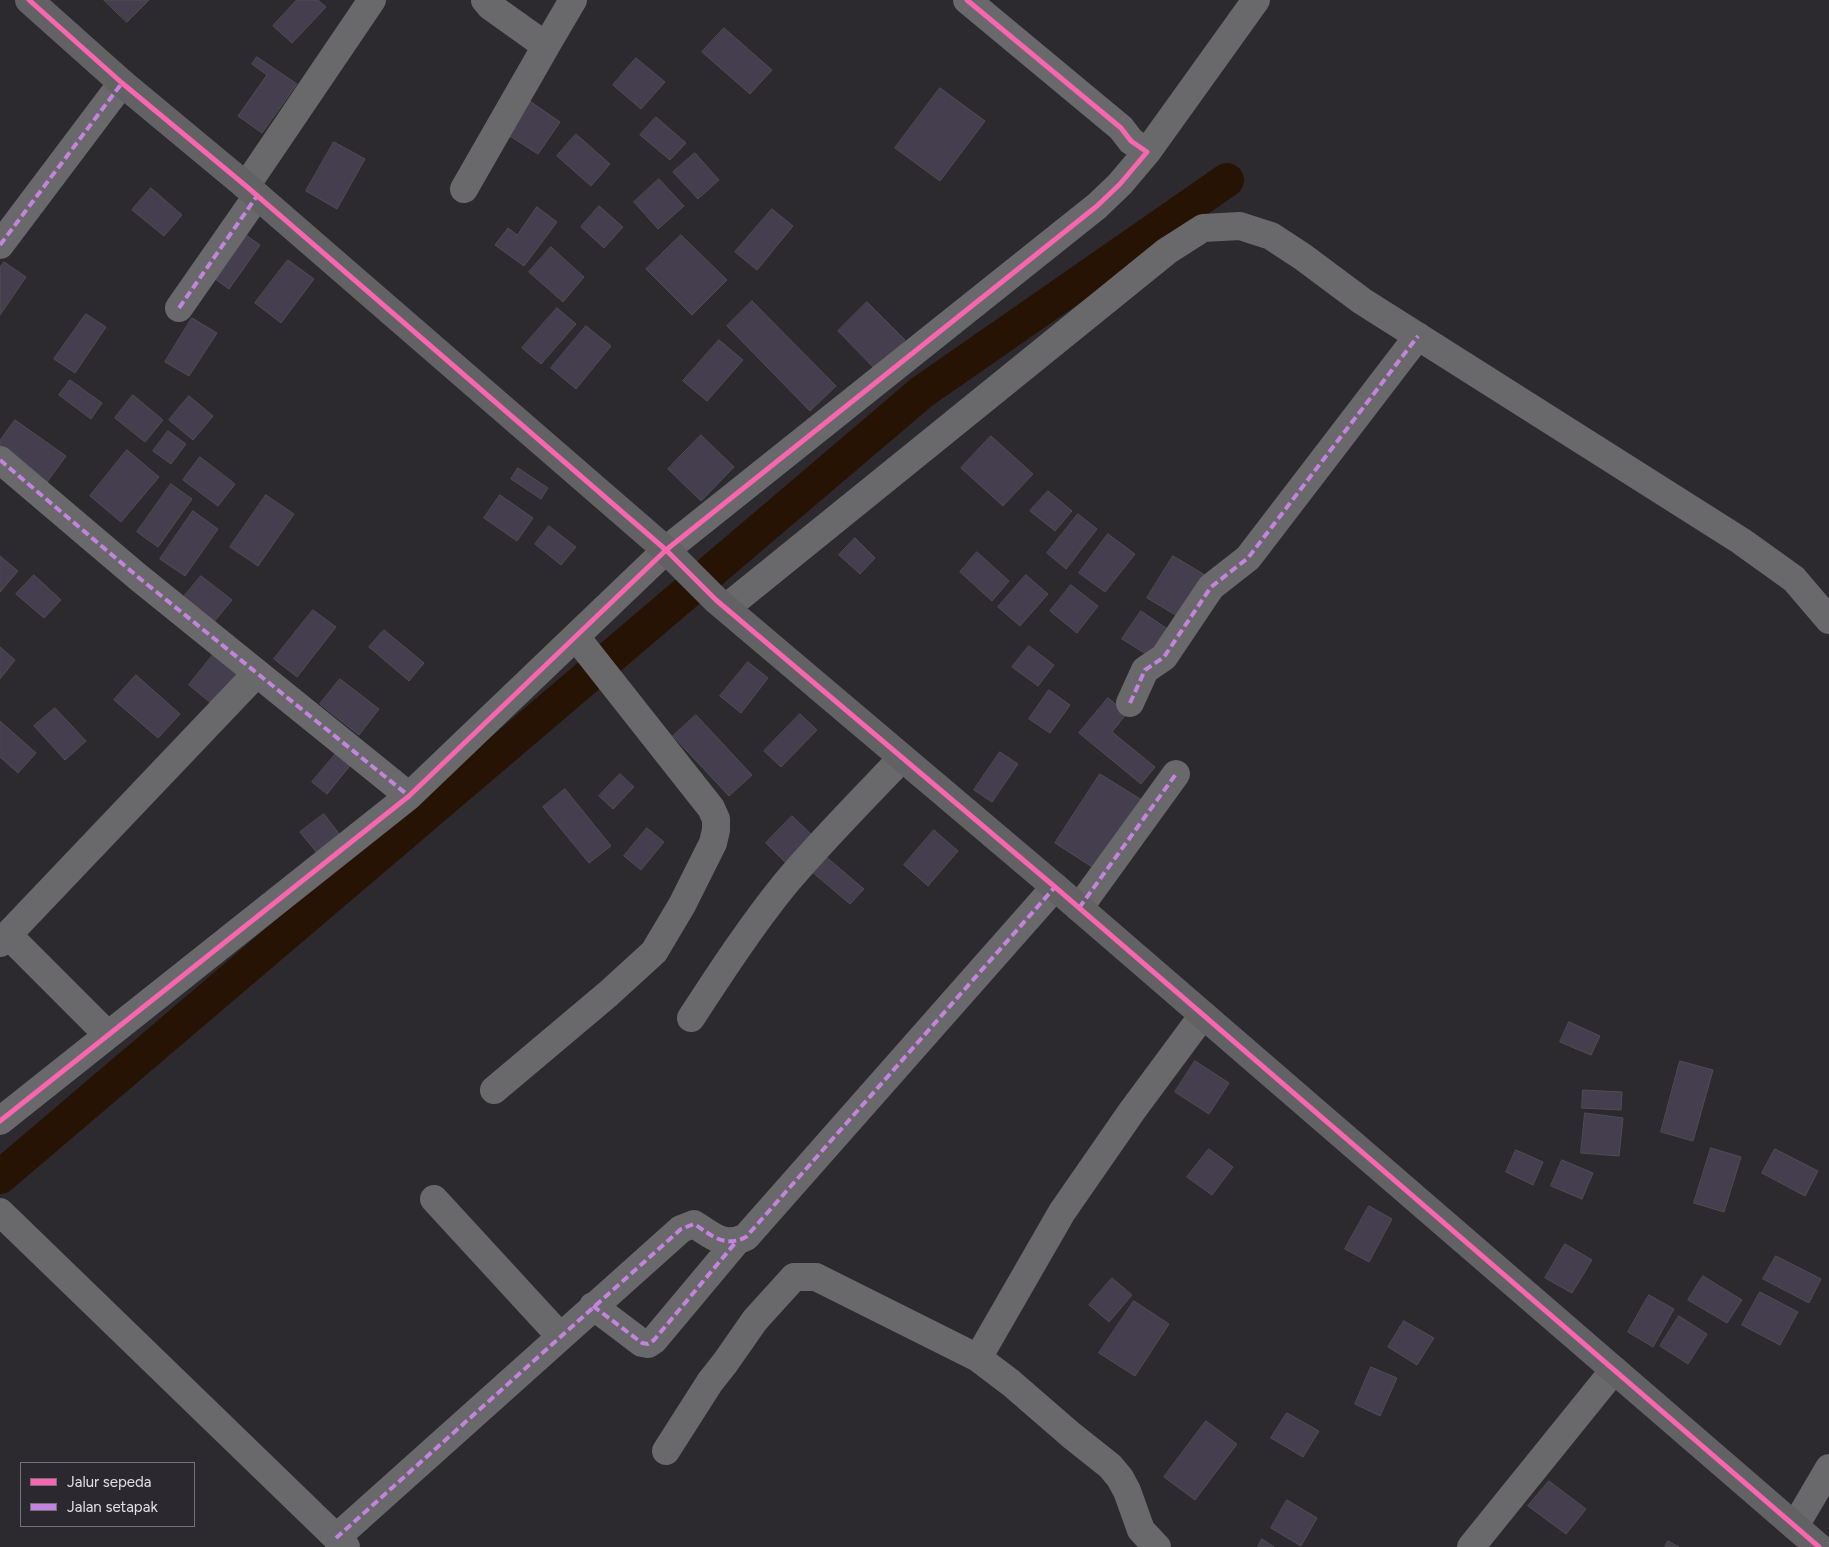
<!DOCTYPE html>
<style>
body{margin:0}
#map{position:relative;width:1829px;height:1547px;overflow:hidden;background:#2c2a2e;font-family:Figtree,sans-serif}
canvas{display:block}
.legend{position:absolute;left:20px;top:1462px;width:175px;height:65px;box-sizing:border-box;background:#2b2830;border:1px solid #747278;margin:0;padding:6px 9px;list-style:none;font-size:15px;color:#e2e0e5}
.legend li{display:flex;align-items:center;gap:10px;height:25px}
.legend b{width:25px;border:1px solid #747278}
</style>
<div id="map">
<canvas width="1829" height="1547"></canvas>
<ul class="legend">
<li><b style="height:6px;background:#f766af"></b>Jalur sepeda</li>
<li><b style="height:6px;background:#c483df"></b>Jalan setapak</li>
</ul>
</div>
<script>
const c = document.querySelector('canvas').getContext('2d');
c.lineJoin = 'round';
function trace(path, color, width, dash) {
  c.strokeStyle = color;
  c.lineWidth = width;
  c.lineCap = dash ? 'butt' : 'round';
  c.setLineDash(dash || []);
  c.stroke(path);
}
function fillPath(path, color) {
  c.fillStyle = color;
  c.fill(path, 'evenodd');
}
trace(new Path2D(`
 M0 1177 922 392 1227 180`), '#271304', 34);
const building = new Path2D(`
 M104 0H149L127 22Z
 M297 0H318L326 7 292 43 273 26Z
 M724 28 772 70 750 94 702 52Z
 M257 57 297 84 262 133 238 116 267 75 252 64Z
 M636 58 665 82 641 109 613 85Z
 M940 88 985 121 940 181 895 148Z
 M528 100 560 122 538 154 505 133Z
 M656 117 686 143 670 160 640 135Z
 M576 134 610 164 591 186 557 156Z
 M334 142 365 159 337 209 306 191Z
 M695 153 719 180 698 199 673 172Z
 M659 179 684 206 658 229 634 202Z
 M151 188 182 215 164 236 132 210Z
 M599 206 623 227 604 248 581 227Z
 M537 207 557 222 524 266 495 245 508 228 517 235Z
 M772 209 793 226 757 270 735 252Z
 M243 233 260 245 229 289 211 276Z
 M681 235 727 280 692 315 646 269Z
 M551 247 584 277 563 302 529 272Z
 M288 260 314 279 281 323 255 303Z
 M4 262 26 277 0 315V268Z
 M752 301 836 386 810 411 727 326Z
 M867 302 905 340 875 369 838 331Z
 M557 308 576 324 541 364 522 348Z
 M86 314 106 327 75 373 54 359Z
 M192 318 217 333 189 376 165 362Z
 M586 326 611 346 576 389 551 368Z
 M719 340 743 360 707 401 683 381Z
 M70 380 102 403 91 419 59 395Z
 M133 395 163 420 145 442 115 418Z
 M189 396 213 416 193 440 169 420Z
 M15 420 66 456 47 482 0 448V441Z
 M168 431 186 444 171 464 153 451Z
 M701 435 734 467 701 501 668 469Z
 M991 436 1033 474 1003 506 961 468Z
 M127 450 159 477 121 522 90 496Z
 M200 457 235 484 218 506 183 480Z
 M518 468 548 488 541 499 511 479Z
 M171 484 192 499 158 547 137 532Z
 M1048 491 1072 511 1055 531 1030 511Z
 M266 495 294 514 258 566 230 547Z
 M500 495 533 518 517 541 484 518Z
 M193 511 218 529 185 576 160 559Z
 M1078 514 1097 529 1066 569 1047 553Z
 M549 526 576 547 561 565 535 544Z
 M1108 534 1135 554 1105 592 1079 573Z
 M855 538 875 558 860 574 839 555Z
 M977 552 1009 581 992 601 960 572Z
 M0 556 18 571 0 592Z
 M1173 556 1205 575 1179 617 1147 598Z
 M34 575 61 600 44 618 16 594Z
 M1026 575 1048 594 1020 626 998 607Z
 M201 576 232 600 213 623 182 599Z
 M1071 585 1098 606 1077 633 1050 611Z
 M313 610 336 627 297 677 274 659Z
 M1141 611 1169 630 1151 657 1122 639Z
 M384 630 424 663 409 681 369 647Z
 M1029 646 1054 665 1038 686 1012 667Z
 M0 647 15 660 0 679Z
 M216 651 244 673 217 708 189 685Z
 M748 662 768 678 741 713 720 696Z
 M136 675 180 714 158 738 114 700Z
 M340 679 379 709 359 735 320 704Z
 M1049 690 1070 705 1050 733 1029 719Z
 M1108 698 1127 713 1112 732 1155 767 1141 784 1079 733Z
 M55 708 86 741 65 760 34 726Z
 M800 714 817 730 781 767 764 751Z
 M696 715 752 775 729 796 673 736Z
 M0 721 36 753 18 773 0 757Z
 M339 750 353 762 327 794 312 782Z
 M1000 752 1018 764 992 802 974 790Z
 M620 774 634 787 613 809 599 796Z
 M1100 774 1145 802 1100 872 1055 843Z
 M565 789 611 846 589 863 543 807Z
 M324 814 340 835 317 853 300 832Z
 M792 816 816 839 789 866 766 843Z
 M647 828 664 842 641 870 624 856Z
 M934 830 958 851 928 886 904 865Z
 M825 856 864 889 850 904 811 871Z
 M1569 1022 1600 1036 1591 1055 1560 1042Z
 M1195 1061 1229 1083 1209 1114 1175 1092Z
 M1680 1061 1713 1070 1693 1141 1661 1132Z
 M1583 1090 1622 1092 1621 1110 1582 1108Z
 M1585 1113 1623 1118 1619 1156 1581 1153Z
 M1711 1148 1741 1157 1724 1212 1694 1203Z
 M1209 1149 1233 1167 1212 1195 1187 1177Z
 M1775 1149 1818 1171 1805 1196 1762 1173Z
 M1516 1150 1543 1162 1533 1185 1506 1172Z
 M1562 1160 1593 1173 1582 1199 1551 1186Z
 M1369 1206 1392 1219 1369 1262 1345 1249Z
 M1565 1244 1592 1260 1572 1293 1545 1278Z
 M1776 1256 1821 1279 1809 1303 1763 1279Z
 M1703 1276 1742 1300 1727 1323 1688 1300Z
 M1112 1278 1132 1295 1109 1322 1089 1305Z
 M1760 1292 1798 1312 1780 1345 1742 1325Z
 M1649 1295 1674 1309 1653 1347 1628 1332Z
 M1134 1301 1169 1324 1135 1376 1099 1353Z
 M1679 1316 1707 1334 1688 1364 1660 1346Z
 M1404 1321 1434 1338 1417 1365 1388 1347Z
 M1371 1367 1397 1378 1380 1416 1355 1404Z
 M1287 1413 1319 1431 1303 1457 1271 1438Z
 M1206 1421 1237 1444 1195 1500 1164 1477Z
 M1549 1481 1586 1509 1566 1534 1528 1506Z
 M1287 1500 1317 1518 1301 1546 1271 1528Z
 M1262 1539 1274 1547H1258Z
 M1668 1541 1679 1547H1665Z`);
fillPath(building, '#453e4e');
trace(building, '#4f4e51', 1);
trace(new Path2D(`
 M546 46 573 0
 M1147 152 1256 0
 M246 186 372 0
 M464 189 546 46 490 6 485 0
 M0 245 122 83
 M179 308 257 196
 M0 460 138 577 409 796
 M726 608 1167 251 1203 228 1240 226 1271 236 1303 257 1362 301 1741 541 1794 579 1829 620
 M1130 703 1145 670 1164 657 1211 587 1248 558 1418 336
 M1079 908 1176 774
 M8 935 108 1035
 M0 943 257 673
 M691 1018C721 972 751 926 785 884 822 840 863 799 902 758
 M494 1090 608 994 654 952 682 905 713 843 716 830V819L711 808 576 637
 M0 1121 409 796 666 550 1097 206 1120 184 1147 152 1131 141 1121 128 967 0
 M434 1199 560 1336
 M0 1212 346 1547
 M593 1306 642 1343 648 1344 654 1340 736 1242
 M978 1358 1062 1212 1132 1111 1203 1015
 M666 1451 710 1382 725 1363 755 1320 794 1277H816L978 1358 1011 1383 1071 1435 1110 1466 1120 1478 1127 1491 1141 1530 1157 1547
 M1795 1526 1829 1468
 M336 1538 681 1229 694 1224C713 1236 724 1248 746 1237L1055 887
 M1471 1547 1614 1370`), '#69686a', 28);
trace(new Path2D(`
 M29 0 122 83 246 186 666 550 716 600 1055 887 1819 1547`), '#626164', 28);
trace(new Path2D(`
 M0 245 122 83
 M179 308 257 196
 M0 460 138 577 409 796
 M1130 703 1145 670 1164 657 1211 587 1248 558 1418 336
 M1079 908 1176 774
 M593 1306 642 1343 648 1344 654 1340 736 1242
 M336 1538 681 1229 694 1224C713 1236 724 1248 746 1237L1055 887`), '#c483df', 4, [8, 4]);
trace(new Path2D(`
 M29 0 122 83 246 186 666 550 716 600 1055 887 1819 1547
 M0 1121 409 796 666 550 1097 206 1120 184 1147 152 1131 141 1121 128 967 0`), '#f766af', 5);
</script>
